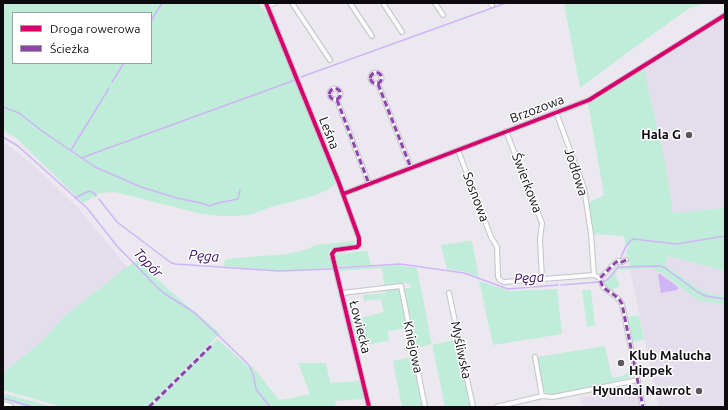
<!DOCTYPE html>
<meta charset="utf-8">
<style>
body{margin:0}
#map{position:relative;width:728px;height:410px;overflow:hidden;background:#ebe8f0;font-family:Ubuntu,sans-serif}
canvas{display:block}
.frame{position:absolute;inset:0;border:4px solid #0c0a0f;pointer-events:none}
.legend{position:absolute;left:12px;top:12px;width:140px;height:52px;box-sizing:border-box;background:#fff;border:1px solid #9e9d9f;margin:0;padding:5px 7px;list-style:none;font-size:12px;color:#0c0a0f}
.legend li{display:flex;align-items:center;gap:8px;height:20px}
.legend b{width:20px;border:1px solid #9e9d9f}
</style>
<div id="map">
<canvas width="728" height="410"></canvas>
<div class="frame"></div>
<ul class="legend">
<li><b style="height:5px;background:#d6006c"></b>Droga rowerowa</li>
<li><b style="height:5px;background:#8e44ad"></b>Ścieżka</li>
</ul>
</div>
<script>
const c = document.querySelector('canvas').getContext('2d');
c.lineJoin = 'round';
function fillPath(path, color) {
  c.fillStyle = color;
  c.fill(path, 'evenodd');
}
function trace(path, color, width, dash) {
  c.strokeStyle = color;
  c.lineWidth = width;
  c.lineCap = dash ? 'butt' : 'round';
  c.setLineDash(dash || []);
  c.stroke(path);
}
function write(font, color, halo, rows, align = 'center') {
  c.font = font + ' Ubuntu,sans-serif';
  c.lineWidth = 3;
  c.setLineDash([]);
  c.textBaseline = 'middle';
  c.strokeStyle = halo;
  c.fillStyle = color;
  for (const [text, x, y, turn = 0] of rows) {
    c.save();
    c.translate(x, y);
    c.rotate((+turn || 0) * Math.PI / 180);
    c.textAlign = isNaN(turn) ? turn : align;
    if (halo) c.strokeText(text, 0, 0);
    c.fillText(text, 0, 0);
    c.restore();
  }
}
fillPath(new Path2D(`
 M725 18V208L673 213 666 167 644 69Z
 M3 142 30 162 79 209 127 267 62 318 44 339 3 373Z
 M668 256 725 271V296L707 293 698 288 665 265Z
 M654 268 661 272 697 300 725 305V407H659L630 269Z
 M636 386 640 407H582L581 398 603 393 606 394 610 391Z`), '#e3ddec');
fillPath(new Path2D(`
 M3 3H258L268 15 285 55 336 183C323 197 290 201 271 207 263 209 257 214 248 215 233 217 217 216 202 214L115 192 100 193 83 203 16 138 3 130ZM13 13H151V63H13Z
 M564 3H706L688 9 642 42 580 88Z
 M725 17 644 69 666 167 673 213 725 208V271L668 256 665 265 698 288 707 293 725 296V305L697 300 661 272H655L654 268 618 270 615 274 620 286 611 290 604 286 603 283 608 280 618 267H630L628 256 625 254 629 245 625 244 624 236 592 234 588 203 604 195 588 104 563 114V113L589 101Z
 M356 241 351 246C343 246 335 245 329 251L328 254 333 268 286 271 224 266 225 260 237 258 287 254 308 249 315 245Z
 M464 241H472L479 277 462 271 447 269 441 245 463 242Z
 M367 251 371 265 337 267 334 257 336 254Z
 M138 260 170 291 220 333 147 407H63L3 390V373L44 339 62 318 127 267Z
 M396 265 417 268 432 345 457 339 471 407H445L432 344 415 348 428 407H402L393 361 412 357 406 328 388 331 389 341 358 346 351 320 384 312 381 299 364 301 363 295 385 293 386 290 411 288V284L400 283 384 286 382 268 338 271V269Z
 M479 281 509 291 557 289 562 334 493 345Z
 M582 290H591L595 325 587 327Z
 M639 315 644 339 632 342 627 317Z
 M217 339 249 367H253L279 400 287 399 310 394 298 363H326L330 383 360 381 364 399 335 401 336 407H151Z
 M605 346 612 378 625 375 631 368 632 377 557 395 547 394 543 390 537 357Z
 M3 393 52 407H27L3 400Z`), '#c0ecda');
fillPath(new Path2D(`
 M658 274H660L678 287 677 290 661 293Z`), '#d0b5f6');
trace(new Path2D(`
 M151 21 162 3
 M301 77 506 3
 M112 82 124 63
 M3 107 19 113 42 131 95 167 141 187 177 198 205 204 209 206 218 203 238 199 240 190
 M3 137 18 146 87 208 117 246 158 288 165 294 195 313 249 365 253 374 256 389 270 407
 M71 150 109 88
 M81 158 295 80
 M75 198 89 191 94 193 96 196
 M99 199 117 222 170 262 175 264 279 271 333 269
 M618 266C621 258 625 243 633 239L677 244 725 236
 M337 268 400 264 464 273 508 289 558 285
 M603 282 608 279 618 267 660 266 665 268 699 293 706 296 725 299
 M561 285 599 282
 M3 398 33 407`), '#d0b5f6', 1.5);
const street = new Path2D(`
 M266 3 339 183 359 238V245L357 247 335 250 332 254 369 407
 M292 3 330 60
 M350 3 372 36
 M383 3 402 32
 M435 3 443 15
 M490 3 492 5
 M267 6 275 3
 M370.5 78a5.5 5.5 0 1 1 11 0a5.5 5.5 0 1 1-11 0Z
 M378 84 411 168
 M329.5 94a5.5 5.5 0 1 1 11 0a5.5 5.5 0 1 1-11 0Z
 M337 100 369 184
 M556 112 584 188 591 234 594 275
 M506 131 542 223 540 240 542 279
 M458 150 491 237 497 247 498 277 500 280 504 282 594 275 600 278
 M343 194 589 100 725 15
 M626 260 622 262 618 261 615 263 600 278C602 294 615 290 622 304L643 407
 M342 293 401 286 425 407
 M449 293 473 407
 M535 357 542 396
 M496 407 542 396 553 397 638 380`);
const primary = new Path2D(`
 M3 405 10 407`);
trace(street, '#c5c3c9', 6);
trace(primary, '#c5c3c9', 8);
trace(street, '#fcfcfd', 4);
trace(primary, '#fcfcfd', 6);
trace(new Path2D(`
 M370.5 78a5.5 5.5 0 1 1 11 0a5.5 5.5 0 1 1-11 0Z
 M378 84 411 168
 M329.5 94a5.5 5.5 0 1 1 11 0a5.5 5.5 0 1 1-11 0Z
 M337 100 369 184
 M626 260 622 262 618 261 615 263 600 278C602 294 615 290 622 304L643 407
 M149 407 211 346`), '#8e44ad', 3, [6, 3]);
trace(new Path2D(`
 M266 3 339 183 359 238V245L357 247 335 250 332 254 369 407
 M343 194 589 100 725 15`), '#d6006c', 4);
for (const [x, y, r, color] of [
 [689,135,4,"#5a585e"],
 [621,363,4,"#5a585e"],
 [699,391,4,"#5a585e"]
]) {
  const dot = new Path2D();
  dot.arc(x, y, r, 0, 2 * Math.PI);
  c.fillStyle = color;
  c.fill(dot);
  trace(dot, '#fff', 1.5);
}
write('13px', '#0c0a0f', '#fff', [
 ["Brzozowa",537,109,-21],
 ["Leśna",329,133,68],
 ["Jodłowa",576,172,72],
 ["Świerkowa",527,183,69],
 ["Sosnowa",476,197,69],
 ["Łowiecka",360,327,76],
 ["Kniejowa",413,347,78],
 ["Myśliwska",461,350,78]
]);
write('bold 13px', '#0c0a0f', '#fff', [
 ["Hala G",681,135],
 ["Klub Malucha",629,356,"left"],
 ["Hippek",629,371,"left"],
 ["Hyundai Nawrot",691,391]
], 'right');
write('italic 14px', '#380f5d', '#fff', [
 ["Pęga",204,256,4],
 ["Topór",148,263,46],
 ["Pęga",529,278,-4]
]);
</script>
